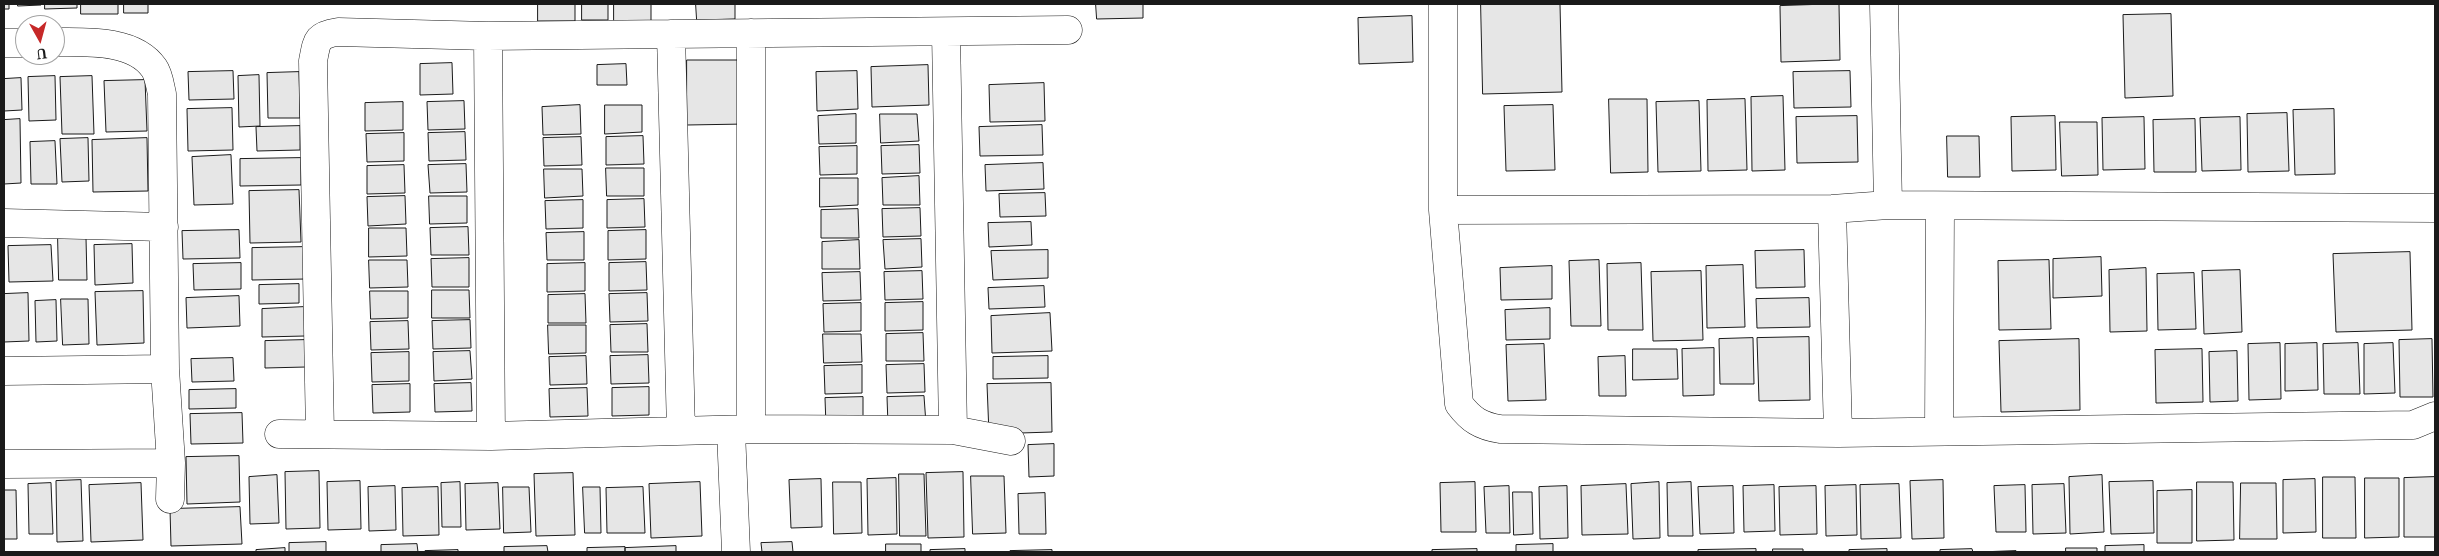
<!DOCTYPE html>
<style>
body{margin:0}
#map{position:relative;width:2439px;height:556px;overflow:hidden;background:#fff;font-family:"Noto Serif",serif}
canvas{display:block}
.frame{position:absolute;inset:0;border:5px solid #1a1a1a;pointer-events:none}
.north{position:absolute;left:15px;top:15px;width:50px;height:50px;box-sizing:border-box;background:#fff;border:1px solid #a3a3a3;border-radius:50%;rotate:173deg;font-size:14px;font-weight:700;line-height:20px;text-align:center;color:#1a1a1a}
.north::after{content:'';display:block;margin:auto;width:18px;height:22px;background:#c62828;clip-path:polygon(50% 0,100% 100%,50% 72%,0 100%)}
</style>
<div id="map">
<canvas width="2439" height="556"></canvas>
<div class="frame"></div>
<div class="north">U</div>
</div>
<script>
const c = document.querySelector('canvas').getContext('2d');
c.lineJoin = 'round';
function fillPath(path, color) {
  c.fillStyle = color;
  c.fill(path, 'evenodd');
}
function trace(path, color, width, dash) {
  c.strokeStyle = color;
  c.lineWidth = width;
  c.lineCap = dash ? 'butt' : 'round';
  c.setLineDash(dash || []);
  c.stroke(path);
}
const building = new Path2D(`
 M4 4H9V9H4Z
 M18 4H41V5L18 6Z
 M45 4H77V8L45 9Z
 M81 4H118V14H81Z
 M124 4H148V13H124Z
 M538 4H575V21H538Z
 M582 4H608V20H582Z
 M614 4H651V22H614Z
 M696 4H735V19L697 20Z
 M1096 4H1143V18L1097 19Z
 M1481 4H1560L1562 92 1483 94Z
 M1839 4 1840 60 1781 62 1780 6Z
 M2171 14 2173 96 2125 98 2123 15Z
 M1412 16 1413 62 1359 64 1358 18Z
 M687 60H746V124L687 125Z
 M452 63 453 94 420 95V64Z
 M626 64 627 85H597V65Z
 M928 65 929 105 872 107 871 67Z
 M233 71 234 99 189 100 188 72Z
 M857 71 858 109 817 111 816 72Z
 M1850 71 1851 107 1794 108 1793 72Z
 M299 72 300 118H268L267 73Z
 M259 75 260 126 239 127 238 76Z
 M55 76 56 120 29 121 28 77Z
 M92 76 94 134H62L60 77Z
 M21 78 22 110 4 111V79Z
 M145 80 147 131 106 132 104 81Z
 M1044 83 1045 121 990 122 989 85Z
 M1783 96 1785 170 1752 171 1751 97Z
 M1609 99H1647L1648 172 1611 173Z
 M1745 99 1747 170 1708 171 1707 100Z
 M464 101 465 129 428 130 427 102Z
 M1699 101 1701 171 1658 172 1656 102Z
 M403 102V130L365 131V103Z
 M580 105 581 134 543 135 542 107Z
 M605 105H642V132L605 134Z
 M1553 105 1555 170 1506 171 1504 106Z
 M232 108 233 150 188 151 187 109Z
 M2334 109 2335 174 2295 175 2293 110Z
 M2287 113 2289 171 2248 172 2247 114Z
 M856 114V143L819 144 818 116Z
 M880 114H917L919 141 881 143Z
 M1857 116 1858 162 1797 163 1796 117Z
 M2055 116 2056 170 2012 171 2011 117Z
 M2144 117 2145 169 2103 170 2102 118Z
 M2240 117 2241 170 2202 171 2200 118Z
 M20 119 21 183 4 184V120Z
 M2195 119 2196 172H2154L2153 120Z
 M2060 122H2097L2098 175 2062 176Z
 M1042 125 1043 155 980 156 979 127Z
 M300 126V150L257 151 256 127Z
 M465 132 466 160 429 161 428 133Z
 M404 133V161L367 162 366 134Z
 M643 136 644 164 606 165V137Z
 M1947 136H1979L1980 177H1948Z
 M581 137 582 165 544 166 543 138Z
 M88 138 89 181 62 182 60 139Z
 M147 138 148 191 93 192 92 140Z
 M55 141 57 184H31L30 142Z
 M919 145 920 173 882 174 881 146Z
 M857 146V174L820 175 819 147Z
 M231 155 233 204 194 205 192 157Z
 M301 158V185L240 186V159Z
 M1043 163 1044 189 986 191 985 165Z
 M466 164 467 192 430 193 428 165Z
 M404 165 405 193 367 194V166Z
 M606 168H644V196H607Z
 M544 169H582L583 196 545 198Z
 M919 176 920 205H883L882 178Z
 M820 178H858V205L820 207Z
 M299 190 301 242 250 243 249 191Z
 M1045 193 1046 216 1000 217 999 194Z
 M405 196 406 224 368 226 367 197Z
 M429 196H467V223L430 224Z
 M644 199 645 227 607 228V200Z
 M583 200V228L546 229 545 201Z
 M920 208 921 236 883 237 882 209Z
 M858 209 859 238H821V210Z
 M1031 222 1032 245 989 247 988 223Z
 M468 227 469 255H431L430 228Z
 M369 228H406L407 256 369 257Z
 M239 230 240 258 183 259 182 231Z
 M646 230V259L608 260V231Z
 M584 232V260H547L546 233Z
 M58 238H86L87 280H59Z
 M921 239 922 267 885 269 883 240Z
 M859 240 860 269H822V242Z
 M132 244 133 283 95 285 94 245Z
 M51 245 53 281 9 282 8 246Z
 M305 247 306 279 252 280V248Z
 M1048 250V278L993 280 991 251Z
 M1804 250 1805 287 1756 288 1755 251Z
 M2410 252 2412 330 2336 332 2333 254Z
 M2101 257 2102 296 2053 298V259Z
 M469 258V287H432L431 259Z
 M369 260H407L408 287 370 288Z
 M1599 260 1601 326H1571L1569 261Z
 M2049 260 2051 329 1999 330 1998 261Z
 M646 262 647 290 609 291V263Z
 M241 263V289L194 290 193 264Z
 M585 263V291L547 292V264Z
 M1641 263 1643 330H1608L1607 264Z
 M1743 265 1745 327 1707 328 1706 266Z
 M1552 266V299L1501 300 1500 268Z
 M2146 268 2147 331 2110 332 2109 270Z
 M2240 270 2242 332 2204 334 2202 271Z
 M922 271 923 299 885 300 884 272Z
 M1701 271 1703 340 1653 341 1651 272Z
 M860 272 861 300 823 301 822 273Z
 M2194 273 2196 329 2158 330 2157 274Z
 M299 284V303L259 304V285Z
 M1044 286 1045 307 989 309 988 288Z
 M432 290H469L470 318H432Z
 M143 291 144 343 97 345 95 292Z
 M370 291H408V318L371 319Z
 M28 293 29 341 4 342V294Z
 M647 293 648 321 610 322 609 294Z
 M585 294 586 323H548V295Z
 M239 296 240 326 187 328 186 298Z
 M1809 298 1810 327 1757 328 1756 299Z
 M61 299H88L89 344 63 345Z
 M56 300 57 341 36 342 35 301Z
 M923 302V330L885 331V303Z
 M861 303V331L824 332 823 304Z
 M304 307 305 336 262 337V309Z
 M1550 308V339L1506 340 1505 310Z
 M1050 313 1052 351 992 353 991 316Z
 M470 320 471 348 433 349 432 321Z
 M408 321 409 349 371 350 370 322Z
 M647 324 648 352H611L610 325Z
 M548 325H586V353L549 354Z
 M923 333 924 361H886V334Z
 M823 334H861L862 362 824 363Z
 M1809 337 1810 400 1759 401 1757 338Z
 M1753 338 1754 384H1720L1719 339Z
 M2079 339 2080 410 2001 412 1999 341Z
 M2432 339 2433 397H2400L2399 340Z
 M305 340 306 367 265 368V341Z
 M2280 343 2281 399 2249 400 2248 344Z
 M2317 343 2318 390 2285 391V344Z
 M2358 343 2360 394H2324L2323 344Z
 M2393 343 2395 393 2364 394V344Z
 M1544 344 1546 400 1508 401 1506 345Z
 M1714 348V395L1683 396 1682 349Z
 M1633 349H1677L1678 379 1633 380Z
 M2202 349 2203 402 2156 403 2155 350Z
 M470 351 472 379 434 381 433 352Z
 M2237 351 2238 401 2210 402 2209 352Z
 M409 352V381L372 382 371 353Z
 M648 355 649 383 611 384 610 356Z
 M586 356 587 384 550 385 549 357Z
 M1048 356V378L993 379V357Z
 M1625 356 1626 396H1599L1598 357Z
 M233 358 234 381 192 382 191 359Z
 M924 364 925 392 887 393 886 365Z
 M862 365V393L825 394 824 366Z
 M471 383 472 411 435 412 434 384Z
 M1051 383 1052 432 989 434 987 384Z
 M410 384V412L373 413 372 385Z
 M649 387V415L612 416V388Z
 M587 388 588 416 550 417 549 389Z
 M236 389V408L189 409V390Z
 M924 396 926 424 888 425 887 397Z
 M863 397V425L826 426 825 398Z
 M242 413 243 443 191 444 190 414Z
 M1054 444V476L1029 477 1028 445Z
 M239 456 240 502 187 504 186 457Z
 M319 471 320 528 286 529 285 472Z
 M963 472 964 537 928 538 926 473Z
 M573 473 575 535 536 536 534 474Z
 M899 474H924L926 536H900Z
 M277 475 279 523 250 524 249 477Z
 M2102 475 2104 532 2070 534 2069 477Z
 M971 476H1004L1006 533 973 534Z
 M2323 477H2355L2356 538H2323Z
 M2435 477V537H2404V478Z
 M896 478 897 534 868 535 867 479Z
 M2365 478H2399V537L2365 538Z
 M821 479 822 527 791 528 789 480Z
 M2315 479 2316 532 2283 533V480Z
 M81 480 83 541 57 542 56 481Z
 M1943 480 1944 538 1912 539 1910 481Z
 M360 481 361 529 328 530 327 482Z
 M2153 481 2154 533 2111 534 2109 482Z
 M460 482 461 527H442L441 483Z
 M700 482 702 536 651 538 649 484Z
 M833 482H861L862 533 834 534Z
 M1475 482 1476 532H1441L1440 483Z
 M1659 482 1660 538 1633 539 1631 484Z
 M1691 482 1693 536H1668L1667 483Z
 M2197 482H2233L2234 540 2197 541Z
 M51 483 53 534H29L28 484Z
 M141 483 143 540 91 542 89 485Z
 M498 483 500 529 466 530 465 484Z
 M2241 483H2276L2277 539H2240Z
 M1626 484 1628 534 1582 535 1581 486Z
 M1899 484 1901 538 1861 539 1860 485Z
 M2064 484 2066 533 2033 534 2032 485Z
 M1774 485 1775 531 1744 532 1743 486Z
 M1856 485 1857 535 1826 536 1825 486Z
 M2025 485 2026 532H1996L1994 486Z
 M395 486 396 530 369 531 368 487Z
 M1509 486 1510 533H1486L1484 487Z
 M1567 486 1568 538 1540 539 1539 487Z
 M1733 486 1734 533 1700 534 1698 487Z
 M1816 486 1817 534 1780 535 1779 487Z
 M438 487 439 535 403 536 402 488Z
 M503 487H529L531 532 504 533Z
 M583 487H600L601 533H585Z
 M643 487 645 533H607L606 488Z
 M4 490H16L17 539H4Z
 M2192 490V543H2157V491Z
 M1513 492H1532L1533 534 1514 535Z
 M1045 493 1046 534H1019L1018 494Z
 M240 507 242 544 171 546 170 509Z
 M326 542V552H289V543Z
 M792 542 793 552H762L761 543Z
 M417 544 418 552H381V545Z
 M886 544H921V552H886Z
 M1553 544V552H1516V545Z
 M2144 545V552H2105V546Z
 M547 546 548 552H504V547Z
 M676 546V552H625V548Z
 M625 547V552H587V548Z
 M285 548V552H256V550Z
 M2066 548H2097V552H2066Z
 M965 549V552H930V550Z
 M1477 549V552H1432V550Z
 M1756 549V552H1698V550Z
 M1773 549H1803V552H1773Z
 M1887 549V552H1849V550Z
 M1972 549 1973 552H1940V550Z
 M458 550V552H425V551Z
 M1052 550V552H1010V551Z
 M2016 551V552H1980Z`);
fillPath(building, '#e6e6e6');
trace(building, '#1a1a1a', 1);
const street = new Path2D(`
 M1443 4V210L1459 404C1471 420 1481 426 1500 429L1838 433 2413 425 2435 416
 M1884 4 1888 205
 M751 33V429
 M946 33 953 430
 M488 36 491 436
 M55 42C86 42 134 39 154 68 159 75 160 86 162 94L165 369 171 463 170 499
 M4 43H25
 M1832 209 1838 433
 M1443 210 1832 209 1888 205 2435 208
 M4 223 164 227
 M4 371 165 369
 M681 431 671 34 1068 30
 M731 431 736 552
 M1939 431 1940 207
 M279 434 491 436 751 429 953 430 1011 441
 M320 434 313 61C317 41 316 35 338 32L488 36 671 34
 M4 464 171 463`);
trace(street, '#1a1a1a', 29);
trace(street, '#fff', 28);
</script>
